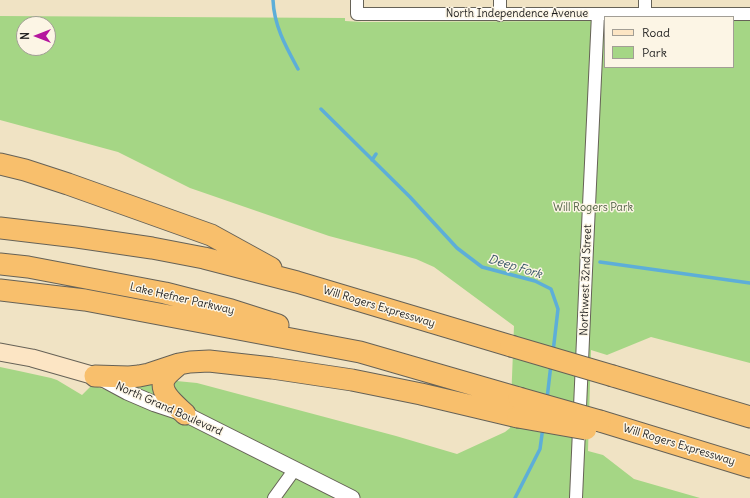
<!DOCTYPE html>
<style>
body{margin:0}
#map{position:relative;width:750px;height:498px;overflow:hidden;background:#f0e3c4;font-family:Delius,sans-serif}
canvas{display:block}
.legend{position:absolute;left:604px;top:16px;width:130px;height:52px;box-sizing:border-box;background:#fcf5e5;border:1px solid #a29e95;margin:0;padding:5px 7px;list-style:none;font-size:12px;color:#1c1c1c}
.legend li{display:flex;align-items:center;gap:8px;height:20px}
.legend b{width:20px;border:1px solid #a29e95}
.north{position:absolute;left:16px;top:16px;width:40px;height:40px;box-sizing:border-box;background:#fcf5e5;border:1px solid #a29e95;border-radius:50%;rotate:270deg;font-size:11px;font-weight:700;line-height:16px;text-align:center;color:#1c1c1c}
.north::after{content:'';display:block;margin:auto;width:14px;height:18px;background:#b5179e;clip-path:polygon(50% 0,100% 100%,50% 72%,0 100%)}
</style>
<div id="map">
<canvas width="750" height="498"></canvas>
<ul class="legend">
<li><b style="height:5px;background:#fce5c4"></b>Road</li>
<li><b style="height:11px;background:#a5d685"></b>Park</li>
</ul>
<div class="north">N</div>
</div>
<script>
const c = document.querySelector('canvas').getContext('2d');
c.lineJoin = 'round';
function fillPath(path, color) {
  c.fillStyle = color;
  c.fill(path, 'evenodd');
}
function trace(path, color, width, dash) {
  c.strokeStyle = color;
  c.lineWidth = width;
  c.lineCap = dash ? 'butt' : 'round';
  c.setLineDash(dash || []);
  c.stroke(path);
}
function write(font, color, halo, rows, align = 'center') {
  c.font = font + ' Delius,sans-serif';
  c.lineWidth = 3;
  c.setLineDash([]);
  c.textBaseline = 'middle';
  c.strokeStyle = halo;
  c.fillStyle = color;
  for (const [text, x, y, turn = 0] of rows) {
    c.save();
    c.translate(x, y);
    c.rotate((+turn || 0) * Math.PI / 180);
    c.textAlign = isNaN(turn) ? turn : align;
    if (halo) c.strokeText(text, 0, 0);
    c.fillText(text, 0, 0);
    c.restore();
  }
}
fillPath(new Path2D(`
 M0 16 345 18V21L362 22 605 21V67H733V21H750V363L651 337 607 355 591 350 588 451 603 455 634 479 700 498H0V367L19 371 51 378 57 380 82 395 92 385 109 391 156 379 197 383 396 436 457 454 505 432 510 428 514 326 434 267 416 259 329 236 190 188 118 152 0 120ZM24 24H48V48H24Z`), '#a5d685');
trace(new Path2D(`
 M273 0C274 26 286 47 298 69
 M321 109 410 197 457 248 482 267 535 281 551 289 558 309 553 352
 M372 160 376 154
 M600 262 750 283
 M547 399 551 364
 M515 498 540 449 543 427`), '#5daed8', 3.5);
const minor = new Path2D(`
 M357 0V14H750
 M645 14V0
 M500 15V0
 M274 498 295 469
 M576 498 587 248 598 14`);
const tertiary = new Path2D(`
 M101 378 127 392 155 404 185 414 352 498`);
const secondary = new Path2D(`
 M0 352 32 358 95 376`);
const motorway = new Path2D(`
 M0 164 25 170 68 184 211 235 271 268
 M0 228 77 237 152 248 204 258 297 282 511 346
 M0 264 28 267 165 293 231 310 278 325
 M0 290 85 300 360 352 519 398
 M179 364C174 369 168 373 165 378 157 392 177 406 185 414
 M95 376 129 377 139 376 149 374 179 364 190 362 209 361 272 368 352 380 421 394 518 417
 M613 376 750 417
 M600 421 750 467`);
trace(minor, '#666257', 14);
trace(tertiary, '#666257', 17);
trace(secondary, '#666257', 19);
trace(motorway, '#666257', 23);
trace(minor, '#fff', 12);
trace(tertiary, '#fff', 15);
trace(secondary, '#fce5c4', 17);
trace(motorway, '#f8bf6c', 21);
const motorwayBridge = new Path2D(`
 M511 346 613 376
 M519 398 600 421
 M518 417 586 429`);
trace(motorwayBridge, '#666257', 23, []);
trace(motorwayBridge, '#f8bf6c', 21);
write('11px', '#1c1c1c', '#fcf5e5', [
 ["North Independence Avenue",517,14],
 ["Northwest 32nd Street",586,280,-88],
 ["Lake Hefner Parkway",182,299,13],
 ["Will Rogers Expressway",379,307,17],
 ["North Grand Boulevard",169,409,24],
 ["Will Rogers Expressway",679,445,17]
]);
write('11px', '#4c5d41', '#fcf5e5', [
 ["Will Rogers Park",593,208]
]);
write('italic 12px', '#365667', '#fcf5e5', [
 ["Deep Fork",515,267,17]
]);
</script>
